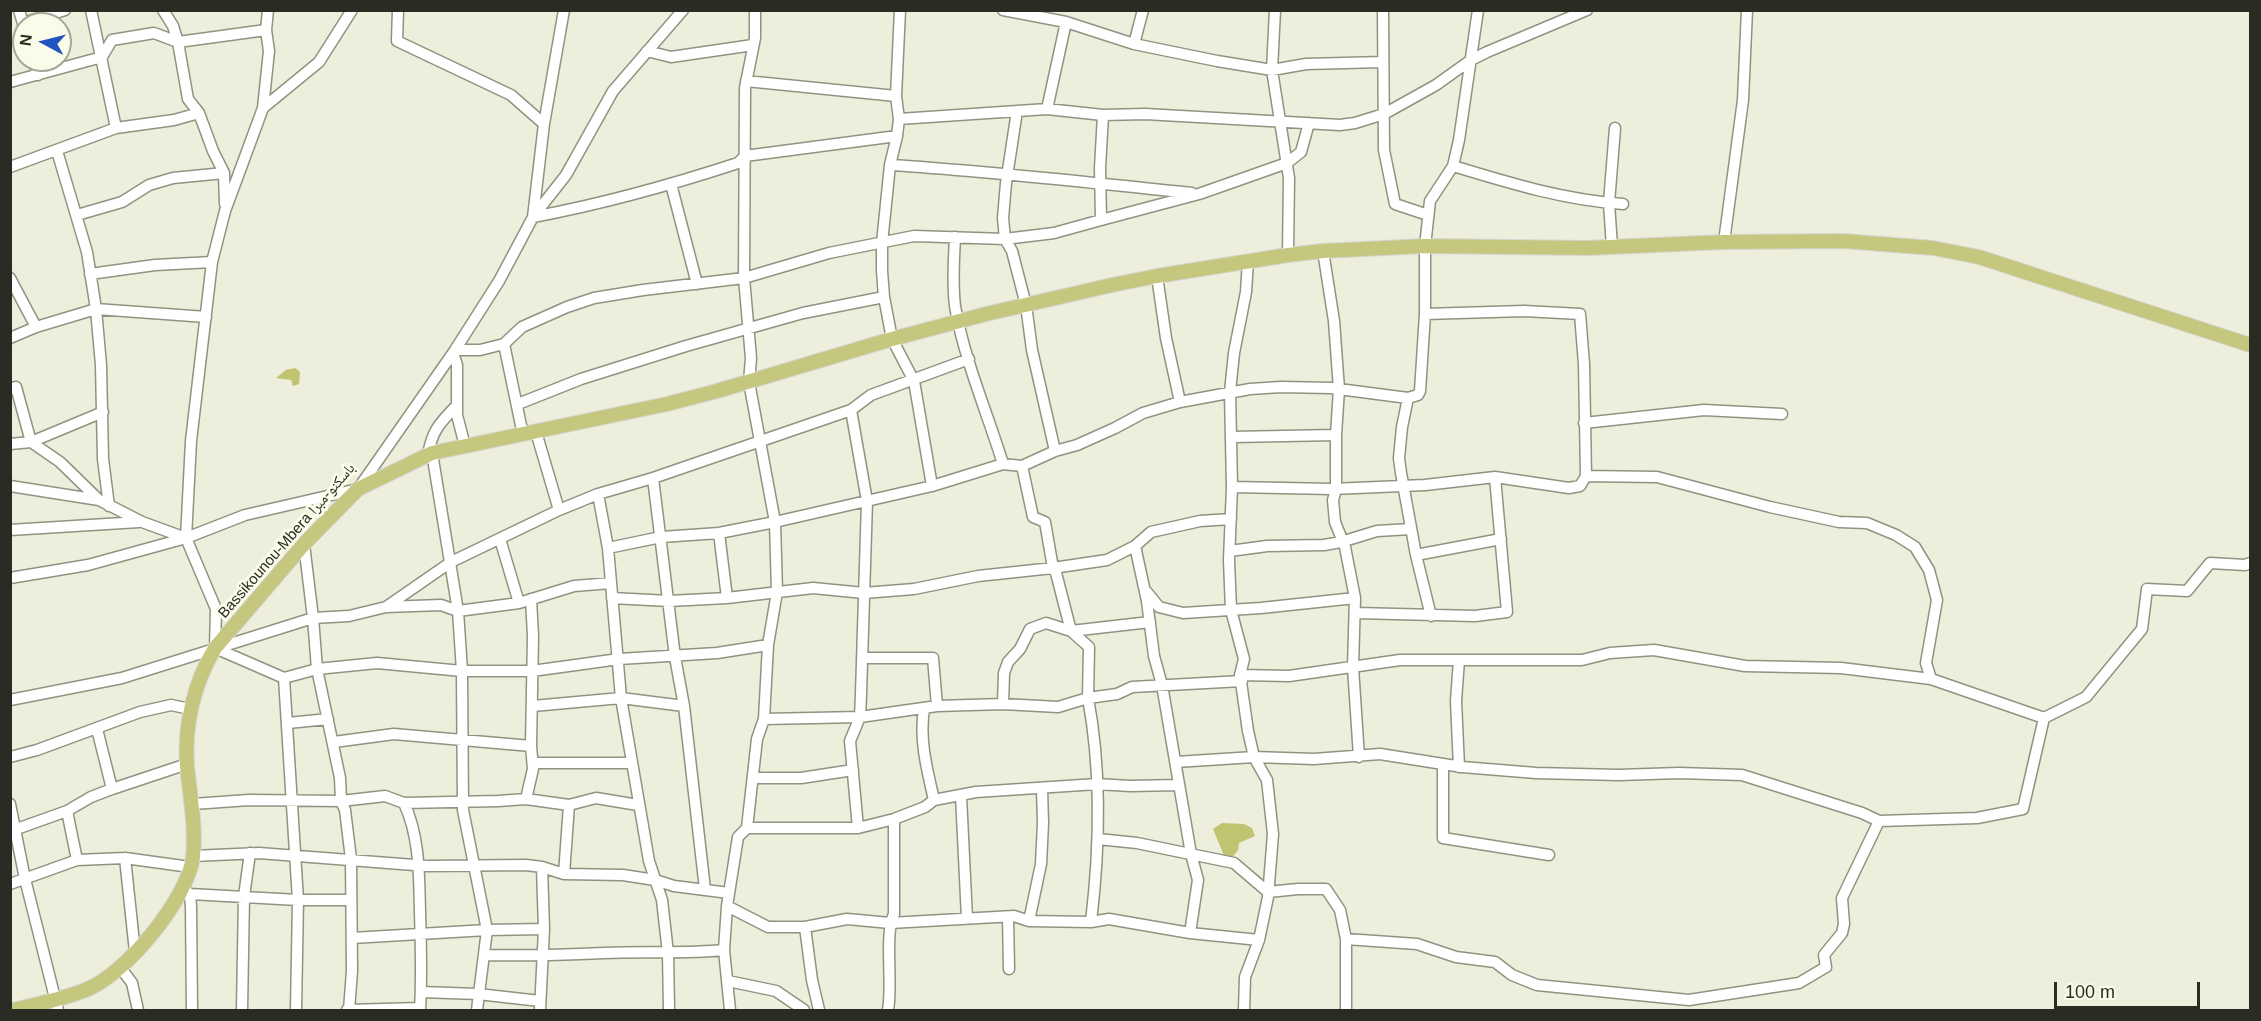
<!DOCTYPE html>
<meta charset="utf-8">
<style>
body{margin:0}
#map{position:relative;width:2261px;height:1021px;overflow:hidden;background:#edeedb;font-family:Arial,sans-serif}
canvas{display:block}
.frame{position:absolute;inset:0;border:12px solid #2a2b23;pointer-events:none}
.north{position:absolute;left:12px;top:12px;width:60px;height:60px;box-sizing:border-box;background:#fafbe8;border:2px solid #a7a899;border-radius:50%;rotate:277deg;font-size:16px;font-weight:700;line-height:24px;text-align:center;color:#2a2b23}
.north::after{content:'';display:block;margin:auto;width:21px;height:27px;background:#2153c1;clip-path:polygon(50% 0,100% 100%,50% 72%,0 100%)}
.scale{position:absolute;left:2054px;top:982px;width:146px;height:27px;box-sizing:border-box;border:3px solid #2a2b23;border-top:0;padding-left:8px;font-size:18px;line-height:21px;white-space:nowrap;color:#2a2b23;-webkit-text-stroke:4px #fafbe8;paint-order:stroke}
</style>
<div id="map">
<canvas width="2261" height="1021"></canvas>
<div class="frame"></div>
<div class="north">N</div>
<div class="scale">100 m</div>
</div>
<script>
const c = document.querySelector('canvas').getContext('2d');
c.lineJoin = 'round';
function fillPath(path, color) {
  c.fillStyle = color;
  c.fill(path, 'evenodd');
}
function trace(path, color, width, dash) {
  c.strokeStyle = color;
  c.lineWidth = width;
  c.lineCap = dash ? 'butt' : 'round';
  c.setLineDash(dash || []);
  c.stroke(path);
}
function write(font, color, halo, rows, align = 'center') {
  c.font = font + ' Arial,"Noto Naskh Arabic",sans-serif';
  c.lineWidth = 6;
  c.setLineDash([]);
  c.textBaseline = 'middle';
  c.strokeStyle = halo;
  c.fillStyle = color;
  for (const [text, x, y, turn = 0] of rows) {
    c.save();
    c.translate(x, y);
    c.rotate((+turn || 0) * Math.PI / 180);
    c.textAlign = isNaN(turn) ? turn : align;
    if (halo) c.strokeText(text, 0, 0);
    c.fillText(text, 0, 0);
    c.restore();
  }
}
fillPath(new Path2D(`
 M295 368 300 372 299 384 293 386 291 380 276 378 286 370Z
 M1222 823 1244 824 1252 828 1255 836 1239 843 1238 850 1231 859 1225 858 1213 829Z`), '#c0c36f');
const minor = new Path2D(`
 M19 10 24 27
 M91 10 116 128
 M163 10 173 26 178 42 188 99 199 113 213 151 224 173 225 204
 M352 10 319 62 263 108 225 211 212 262 191 441 186 538 216 609 215 648 284 678 317 669 377 663 462 671H532L619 659 717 653 768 645
 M398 10 397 41 511 95 544 124
 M564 10 544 124 533 217C602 204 671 185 738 163L745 156 897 136
 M900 10 896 96 899 119 897 136 890 165 882 243V271L884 297 892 339 914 381 932 486
 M1003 10 1066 22 1134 44 1217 61 1272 70 1306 64 1383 62
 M1275 10 1272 70 1289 178 1288 255
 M1383 10 1384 150 1395 204 1428 215
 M23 23 65 10
 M1134 44 1143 10
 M647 51 671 57 753 45
 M34 60 38 75
 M746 81 896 96
 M10 82 102 57 112 40 154 33 178 42 266 30
 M263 108 269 51 266 30 268 10
 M1047 109 1066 22
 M1017 111 1006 183 1003 218 1005 239 1012 251 1026 305 1032 350 1055 451
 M899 119 1047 109 1103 115 1145 114 1340 125 1355 123 1384 114 1436 85 1471 60 1487 52 1587 10
 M57 151 87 252 96 309 101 365 103 459 109 506
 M890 165C991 171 1091 183 1192 193
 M1453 166C1509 183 1564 200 1623 204
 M10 167 116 128 174 120 199 113
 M671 184 697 284
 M77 215 122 202 149 185 173 178 224 173
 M1101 220 1100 168 1103 115
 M955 237C954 260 952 283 955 306 964 359 987 412 1003 464
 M1724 242 1743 100 1747 10
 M1612 247 1609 203 1615 128
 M1323 251 1334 321 1339 389 1336 435V489L1333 500 1335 522 1345 547 1355 598 1353 667 1359 757
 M90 274 155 265 212 262
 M1157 276 1166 338 1180 402
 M10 278 36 327
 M1425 314 1524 311 1580 314 1584 364 1586 476
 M10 338 36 327 96 309 206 317
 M504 344 523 435
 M455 350H480L504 344 522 327 567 307 594 298 643 290 744 278 829 253 914 236 1005 239 1054 233 1101 220 1199 194 1287 163 1301 152 1309 123
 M453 353 457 365V415L465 446
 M10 389 16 387 31 442 60 462 99 500 142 522 186 538
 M1408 398 1402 427 1399 458 1401 473 1416 555 1431 616
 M518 404 581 379 686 346 803 313 884 297
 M851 410 867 501 861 694 860 717 850 741 858 828
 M1584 423 1704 410 1782 414
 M536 432 559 510
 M1232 437 1336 435
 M10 444 31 442 103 412
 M432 453 458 611 462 671 463 810 487 930 477 1010
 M428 455C432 430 440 423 457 405
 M653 478 675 657 684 706 705 889
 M10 486 99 500
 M1232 487 1332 489 1425 485 1495 477 1569 488 1580 486 1586 476 1657 477 1770 507 1839 522 1867 523 1896 535 1915 547 1929 570 1937 600 1926 663 1931 679
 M598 494 608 548 621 698 649 861 662 900 668 953 669 1010
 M10 530 139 522
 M719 533 727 598
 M500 539 519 603
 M304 544 313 618 349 616 386 607 441 605 458 611 519 603 574 586 611 583
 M1135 546 1147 601 1154 656 1162 685 1191 854 1198 880 1190 933
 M608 548 661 537 719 533 775 522 932 486 1003 464 1022 466 1055 451 1077 445 1115 428 1143 413 1180 402 1250 389 1281 387 1331 388 1408 398 1418 395 1420 391 1425 314V246L1430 201 1453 166 1459 140 1478 10
 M1230 551 1267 546 1324 545 1341 542 1377 531 1411 529
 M1416 555 1501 539
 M10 578 88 565 186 538 245 515 358 489 455 350 499 281 533 217 566 175 613 91 683 10
 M1146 591 1159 607 1183 613 1261 608 1355 598
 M612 598 669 601 727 598 813 588 864 593 914 589 978 576 1053 568 1107 560 1135 546 1151 532 1200 521 1231 519
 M386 607 451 562 559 510 598 494 653 478 851 410 871 395 969 359
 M1356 613 1475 616 1507 612 1495 477
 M862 658H933L937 706
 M1459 660 1456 701 1459 767
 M1240 675 1289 676 1400 660H1582L1610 653 1654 650 1745 666 1841 668 1931 679 2044 718
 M284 678 298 900 296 1010
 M10 700 122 678 313 618 317 669 340 778 341 801 345 810 351 859 352 971 349 1010
 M1003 704 1004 673 1008 662 1020 649 1030 629 1046 623 1071 631 1150 622
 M533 706 621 698 684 706
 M924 709C919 740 927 769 934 800
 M764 719 860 717 937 706 1003 704 1058 707 1088 698 1089 647 1071 631 1056 573 1053 568 1045 522 1033 517 1022 466
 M288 723 328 719
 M97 729 112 789
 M334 742 394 734 531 746
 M10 757 37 750 140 712 171 705 190 709
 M1176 762 1254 757 1314 759 1380 754 1462 767 1536 773 1619 775 1679 773 1742 775 1862 813 1879 821
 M533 763H631
 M1443 764V838L1549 855
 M753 778H801L853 770
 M961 796 967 918
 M526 799 533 769 531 746 533 636 531 599
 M404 803C420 837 419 876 420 912 421 945 422 978 420 1010
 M10 804 25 879 58 1010
 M193 804 249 800 341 801 385 796 404 803 498 801 526 799 569 805 596 798 638 805
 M67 811 77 860
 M747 828H858L894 819 925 807 934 800 976 792 1097 784 1130 786 1178 785
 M11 831 67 811 91 797 112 789 187 764
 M1098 839 1137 843 1234 863 1268 892 1298 889H1326L1340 910 1346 939 1417 944 1456 957 1495 962 1512 975 1537 985 1689 1000 1799 983 1826 967 1824 955 1842 933 1844 924 1842 898 1879 821 1977 818 2023 809 2044 718 2086 697 2142 629 2147 589 2187 591 2210 563 2245 565 2250 563
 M193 856 259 853 427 866 526 865 542 867 564 874 623 875 655 880 674 886 729 893
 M125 858 135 952
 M564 874 569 805
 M10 884 77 860 125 858 190 867
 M185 890 190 894 191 907 192 1010
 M190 894 298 900H351
 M727 906 768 927H805L847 919 890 923 1014 916 1029 921 1091 922 1109 919 1190 933 1259 940
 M1008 917 1009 969
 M1029 921 1041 864 1043 823 1042 789
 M1091 922C1100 847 1102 773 1088 698L1117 694 1132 687 1242 681
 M805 927 812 980 819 1010
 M352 938 487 930 544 929
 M1346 939V1010
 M484 955C524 956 563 955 604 953 644 951 684 954 724 950
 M120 967 132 983 138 1010
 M728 981 776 991 804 1010
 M421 992 478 994 540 1001
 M242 1010 244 896 250 853
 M347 1010 420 1008
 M540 1010 544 929 542 867
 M730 1010 724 950 727 906 738 837 747 828 757 739 764 719 768 645 777 592 775 522 749 382 751 358 744 278 745 88 755 38V10
 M888 1010C893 984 884 934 894 914V819
 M1244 1010 1245 977 1259 940 1268 897 1273 834 1267 780 1254 757 1248 731 1240 675 1244 659 1231 610 1229 560 1232 487 1230 392 1234 353 1246 292 1248 261`);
const major = new Path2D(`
 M13 1010C38 1004 64 999 88 989 127 972 187 900 193 857 196 826 190 796 187 766 184 725 194 683 215 648L304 544 358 489 432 453 667 404 717 391 892 339 986 314 1112 285 1157 276 1288 255 1323 251 1425 246 1588 248 1724 242 1843 241 1933 248 1979 257 2250 345`);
trace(minor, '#919280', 13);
trace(major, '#d4d5d3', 16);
trace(minor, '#fff', 10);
trace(major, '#c6c77f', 14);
write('15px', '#2a2b23', '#fafbe8', [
 ["Bassikounou-Mbera باسكنو-مبرا",287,541,-49]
]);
</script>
